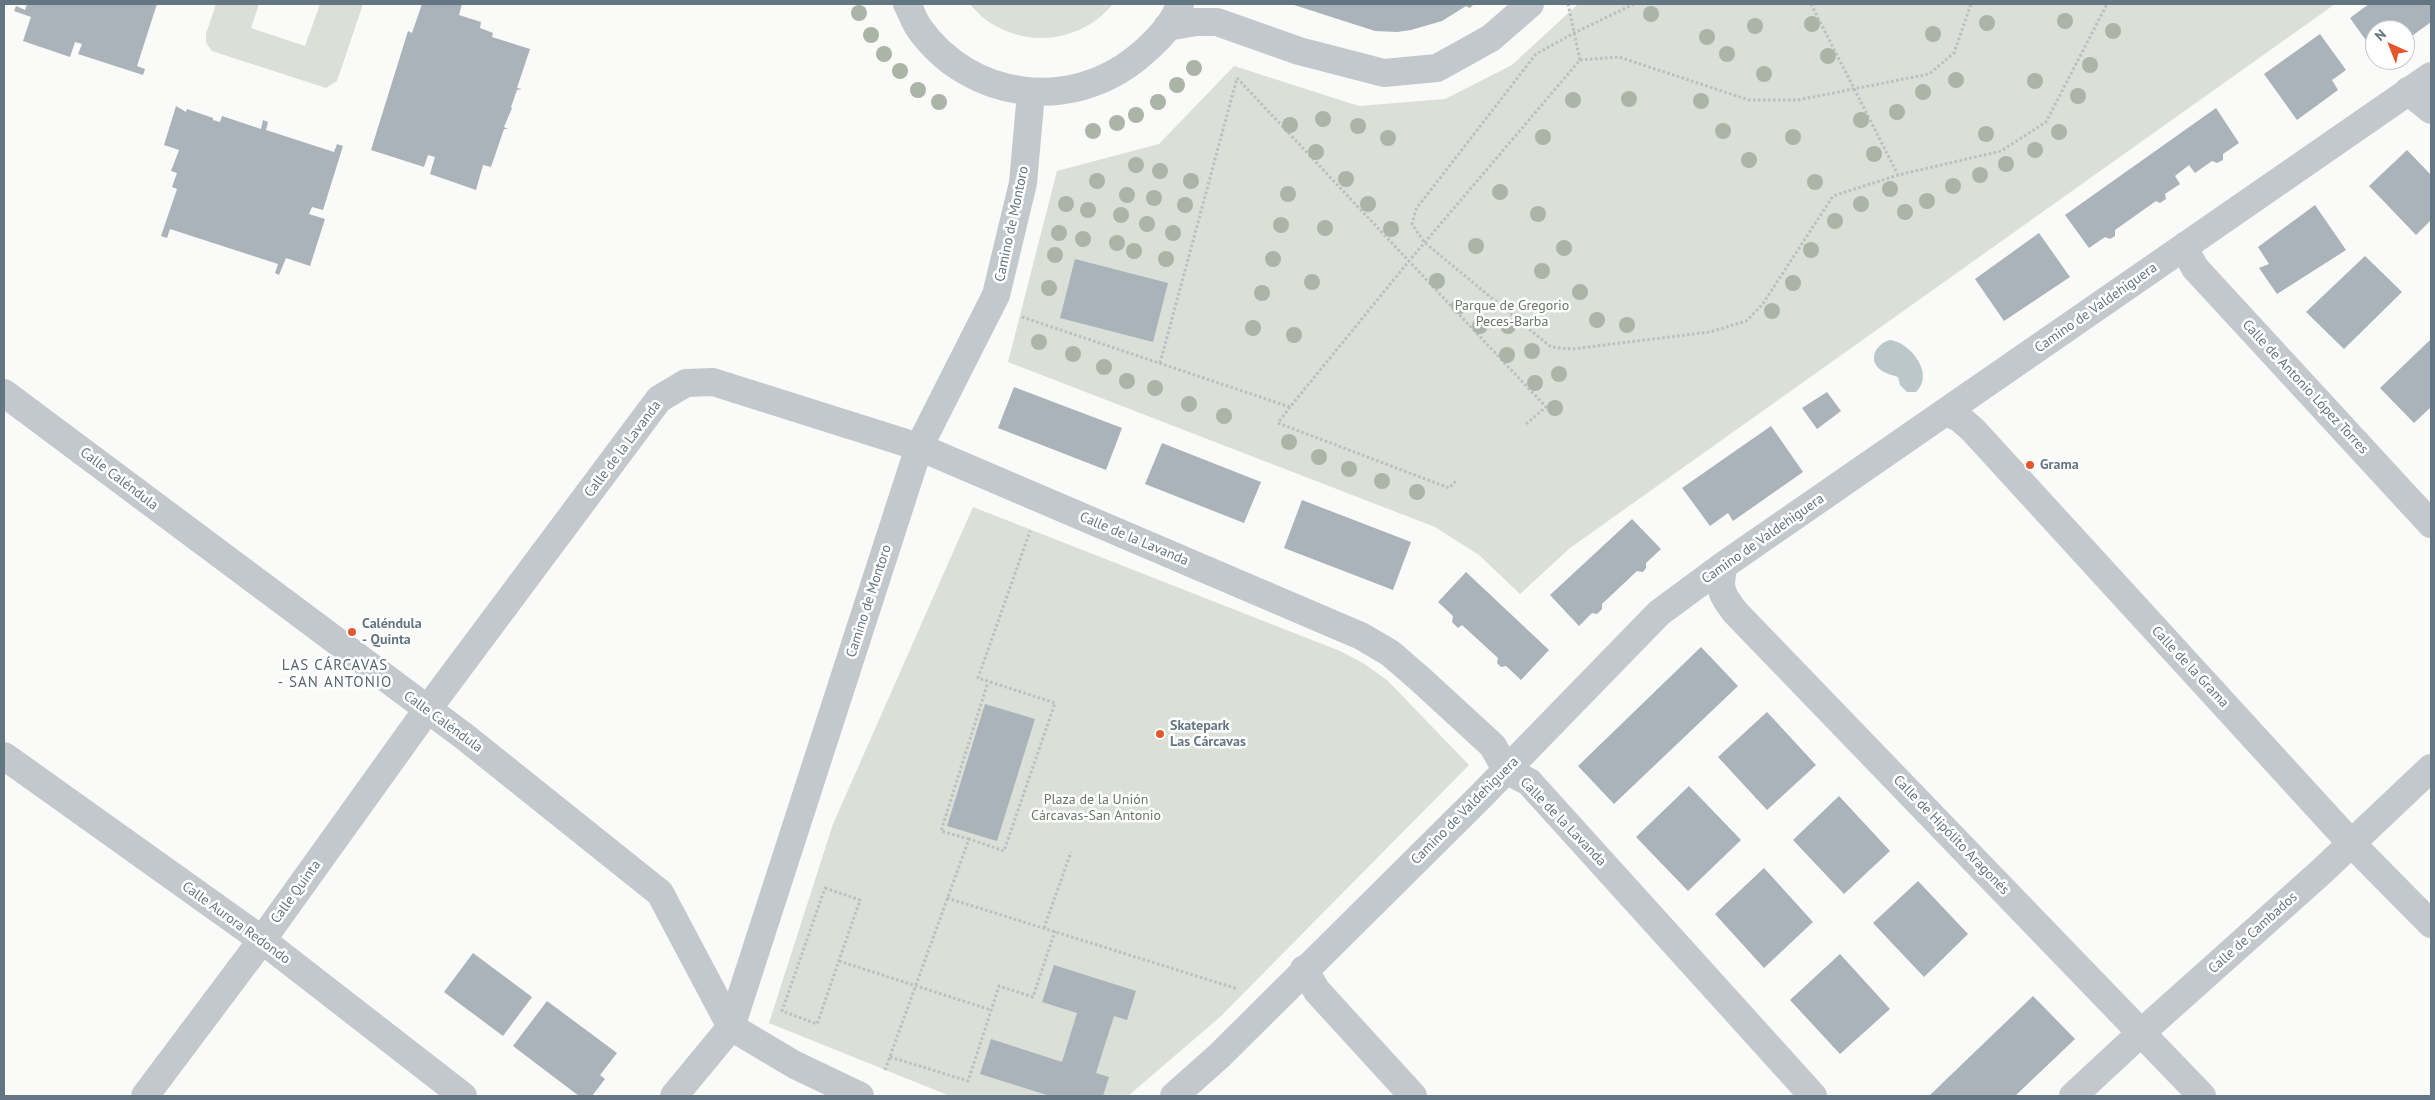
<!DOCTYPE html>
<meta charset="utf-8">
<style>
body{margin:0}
#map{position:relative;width:2435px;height:1100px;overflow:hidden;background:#fafaf8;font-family:"PT Sans",sans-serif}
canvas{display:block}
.frame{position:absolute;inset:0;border:5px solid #657683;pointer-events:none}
.north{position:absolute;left:2365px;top:20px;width:50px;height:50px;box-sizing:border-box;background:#fff;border:1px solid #c1c8cd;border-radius:50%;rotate:316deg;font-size:14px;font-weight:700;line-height:20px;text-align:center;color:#657683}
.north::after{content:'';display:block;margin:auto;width:18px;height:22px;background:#e4572e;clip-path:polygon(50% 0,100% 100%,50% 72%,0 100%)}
</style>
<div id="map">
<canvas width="2435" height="1100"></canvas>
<div class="frame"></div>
<div class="north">N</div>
</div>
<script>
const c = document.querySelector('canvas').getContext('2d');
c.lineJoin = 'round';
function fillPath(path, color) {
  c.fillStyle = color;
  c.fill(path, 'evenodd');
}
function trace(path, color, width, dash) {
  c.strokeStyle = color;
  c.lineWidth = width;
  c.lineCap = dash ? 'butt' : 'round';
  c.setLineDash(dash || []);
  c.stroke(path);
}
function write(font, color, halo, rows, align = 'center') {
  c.font = font + ' "PT Sans",sans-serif';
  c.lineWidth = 5;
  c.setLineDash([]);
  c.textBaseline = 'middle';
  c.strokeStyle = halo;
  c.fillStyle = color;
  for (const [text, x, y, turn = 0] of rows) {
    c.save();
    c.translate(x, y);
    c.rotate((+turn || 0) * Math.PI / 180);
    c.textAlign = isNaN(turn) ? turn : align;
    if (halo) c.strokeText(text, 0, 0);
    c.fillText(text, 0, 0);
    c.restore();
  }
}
fillPath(new Path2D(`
 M216 4H259L251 28 305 46 320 4H363L337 81 326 88 212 51 206 43V34Z
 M969 4H1113C1082 41 1030 49 989 22 982 18 976 10 969 4Z
 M1578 4H2335L1570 548 1520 594 1479 555 1435 527 1008 362 1057 171 1159 144 1234 66 1359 106 1445 99 1512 65Z
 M973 507 1340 651 1363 663 1387 680 1469 765 1220 1017 1128 1096H950L769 1023 833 824Z`), '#dadfd7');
fillPath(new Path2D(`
 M1890 340C1911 343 1935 374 1916 392H1907L1900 385 1898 377C1893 375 1887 374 1882 371 1867 361 1875 344 1890 340Z`), '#bbc7cb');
fillPath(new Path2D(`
 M27 4H157L137 66 145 69 143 75 78 54 82 44 75 42 70 57 23 41 31 17 14 11 16 6 25 10Z
 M422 4H462L459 15 481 22 480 28 493 33 492 37 530 49 517 88 522 89 517 90 511 107 512 108 504 127 508 129H504L491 167 483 165 476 190 430 174 435 157 428 155 424 167 371 150 408 31 412 33Z
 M1291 4H1474L1470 8 1466 6 1442 21 1411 30 1397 32 1375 31Z
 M2369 4H2431V22L2405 41V30H2375V53L2350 18Z
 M2320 34 2346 70 2332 80 2338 90 2297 120 2264 74Z
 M176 106 186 112 187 109 213 118V120L220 122 222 116 261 129 263 120 268 122 266 130 334 152 337 144 343 146 323 210 312 207 309 214 325 219 310 266 286 258 279 275 275 273 278 264 170 229 167 238 161 236 177 189 172 187 177 173 171 171 179 150 164 145Z
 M2216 108 2239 143 2223 154V160L2217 163 2212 161 2195 173 2189 165 2175 176 2180 184 2165 194 2166 199 2160 203 2156 201 2115 230V236L2110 239 2105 237 2089 248 2065 215Z
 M2407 150 2431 175V220L2416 235 2369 186Z
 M2315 205 2346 250 2277 294 2259 268 2269 264 2258 247Z
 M2039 233 2070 277 2004 321 1975 279Z
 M2365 256 2402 292 2344 349 2306 312Z
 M1075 259 1168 283 1153 342 1060 318Z
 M2431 339V407L2414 423 2380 388Z
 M1014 387 1122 428 1106 470 998 428Z
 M1827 392 1841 411 1817 429 1802 408Z
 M1771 426 1803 472 1733 521 1728 513 1710 526 1682 488Z
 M1162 443 1261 482 1244 523 1145 484Z
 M1302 500 1411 542 1393 590 1284 548Z
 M1632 519 1661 549 1646 563V568L1643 572 1637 571 1602 604V609L1597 614 1592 613 1579 626 1550 595Z
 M1466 572 1549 650 1521 680 1506 666 1501 667 1497 663 1498 658 1462 625 1458 628 1452 622 1453 616 1438 602Z
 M1701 647 1738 686 1614 804 1578 766Z
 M985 704 1035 719 997 841 947 826Z
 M1767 712 1816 765 1767 810 1718 757Z
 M1689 786 1741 840 1688 891 1636 837Z
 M1839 796 1890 851 1844 894 1793 840Z
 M1764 868 1813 922 1764 968 1715 914Z
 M1918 881 1968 934 1924 977 1873 923Z
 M473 953 532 997 503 1036 444 992Z
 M1840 954 1890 1009 1840 1054 1790 1000Z
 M1054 965 1136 991 1127 1020 1114 1016 1096 1073 1109 1077 1103 1096H1050L980 1074 991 1039 1062 1062 1077 1013 1042 1002Z
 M2033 996 2075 1039 2015 1096H1929Z
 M547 1001 617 1053 600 1075 605 1079 592 1096H579L513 1046Z`), '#aab3b9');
trace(new Path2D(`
 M1634 4 1574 33 1536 54 1416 209 1412 224 1424 242 1551 347 1572 349 1710 332 1746 321 1762 305 1833 196 1898 175
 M1811 4 1898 175 2001 151 2046 122 2107 4
 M1580 60 1619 57 1749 100H1798L1929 74 1954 53 1971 4
 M1237 78 1546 407 1526 424
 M1022 317 1290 407 1409 261 1580 60 1568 4
 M1160 363 1237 78
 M1290 407 1278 423 1449 488 1456 481
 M969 839 941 831 988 682
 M825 888 860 900 817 1024 782 1011Z
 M947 898 1238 989
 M1044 928 1071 852
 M839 961 991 1010
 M890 1057 968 1081 999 986 1033 997 1055 931
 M885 1070 969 839 1004 851 1055 703 978 678 1030 531`), '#bbbfc2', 3, [2.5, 2.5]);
trace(new Path2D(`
 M907 4C911 11 914 21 919 28 970 100 1070 113 1138 57 1155 43 1173 26 1180 4
 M1167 27 1196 22H1217L1299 51 1384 73 1437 68 1491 38 1530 4
 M2408 91 2431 110
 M2186 245 2189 257 2195 268 2431 524
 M4 393 465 737 660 893 731 1027
 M1946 413 1958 417 1973 430 2351 843 2431 924
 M1724 565C1718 589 1721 593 1735 612L2202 1096
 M4 756 262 940 463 1096
 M1304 969 1317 991 1413 1096
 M731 1027 795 1065 860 1096
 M145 1096 262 940 427 710 659 399 686 383 713 382 919 447 1361 636 1390 653 1420 679 1493 746 1506 770 1529 782 1813 1096
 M674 1096 731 1027 919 447 996 295 1023 183 1031 93
 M1174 1096 1219 1056 1480 797 1659 613 1724 565 2431 76
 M2073 1096 2142 1032 2321 872 2431 768`), '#c3c8cc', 28);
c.fillStyle = '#aab4a7';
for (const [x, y] of [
 [859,13],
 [1651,14],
 [2065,21],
 [1987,23],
 [1812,24],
 [1755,26],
 [2113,31],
 [1933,34],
 [871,35],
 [1707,37],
 [884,54],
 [1727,54],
 [1828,56],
 [2090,65],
 [1194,68],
 [900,71],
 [1764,74],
 [1956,80],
 [2035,81],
 [1177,85],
 [918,90],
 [1923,92],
 [2078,96],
 [1629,99],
 [1573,100],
 [1701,101],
 [939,102],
 [1158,102],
 [1897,112],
 [1136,115],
 [1323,119],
 [1861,120],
 [1117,123],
 [1290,125],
 [1358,126],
 [1093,131],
 [1723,131],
 [2059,132],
 [1986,134],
 [1543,137],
 [1793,137],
 [1388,138],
 [2035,150],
 [1316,152],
 [1874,154],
 [1749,160],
 [2006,164],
 [1136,165],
 [1160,171],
 [1980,175],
 [1346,179],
 [1097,181],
 [1191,181],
 [1815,182],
 [1953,186],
 [1890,189],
 [1500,192],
 [1288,194],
 [1127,195],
 [1154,198],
 [1927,201],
 [1066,204],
 [1368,204],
 [1861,204],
 [1185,205],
 [1088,210],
 [1905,212],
 [1538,214],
 [1121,215],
 [1835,221],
 [1147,224],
 [1281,225],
 [1325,228],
 [1391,229],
 [1059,233],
 [1173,233],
 [1083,239],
 [1117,243],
 [1476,246],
 [1564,248],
 [1811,250],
 [1134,251],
 [1055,255],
 [1166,259],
 [1273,259],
 [1542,271],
 [1437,281],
 [1312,282],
 [1793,283],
 [1049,288],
 [1580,292],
 [1262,293],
 [1459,306],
 [1772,311],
 [1597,320],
 [1627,325],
 [1480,326],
 [1508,326],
 [1253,328],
 [1294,335],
 [1039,342],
 [1532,351],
 [1073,354],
 [1507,355],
 [1104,367],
 [1559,374],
 [1127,381],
 [1535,383],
 [1155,388],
 [1189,404],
 [1555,408],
 [1224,416],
 [1289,442],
 [1319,457],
 [1349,469],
 [1382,481],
 [1417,492]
]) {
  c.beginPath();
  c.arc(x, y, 8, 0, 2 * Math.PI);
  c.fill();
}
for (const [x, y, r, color] of [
 [2030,465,5,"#e4572e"],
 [352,632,5,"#e4572e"],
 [1160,734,5,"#e4572e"]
]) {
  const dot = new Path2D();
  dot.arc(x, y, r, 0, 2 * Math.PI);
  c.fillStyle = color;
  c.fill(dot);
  trace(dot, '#fff', 2);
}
write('14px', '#657683', '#fff', [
 ["Camino de Montoro",1012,224,-78],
 ["Camino de Valdehiguera",2096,308,-35],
 ["Calle de Antonio López Torres",2305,387,47],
 ["Calle de la Lavanda",623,449,-53],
 ["Calle Caléndula",119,479,37],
 ["Calle de la Lavanda",1134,539,23],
 ["Camino de Valdehiguera",1763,539,-35],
 ["Camino de Montoro",869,601,-72],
 ["Calle de la Grama",2190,667,47],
 ["Calle Caléndula",443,722,36],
 ["Camino de Valdehiguera",1465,811,-45],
 ["Calle de la Lavanda",1563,822,46],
 ["Calle de Hipólito Aragonés",1951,835,46],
 ["Calle Quinta",296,892,-54],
 ["Calle Aurora Redondo",236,923,36],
 ["Calle de Cambados",2253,933,-42]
]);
write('14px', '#687a64', '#fff', [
 ["Parque de Gregorio",1512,306],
 ["Peces-Barba",1512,322],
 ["Plaza de la Unión",1096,800],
 ["Cárcavas-San Antonio",1096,816]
]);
write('bold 14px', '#657683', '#fff', [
 ["Grama",2040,465],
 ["Caléndula",362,624],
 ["- Quinta",362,640],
 ["Skatepark",1170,726],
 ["Las Cárcavas",1170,742]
], 'left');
c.letterSpacing = '1px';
write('15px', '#57646e', '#fff', [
 ["LAS CÁRCAVAS",335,666],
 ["- SAN ANTONIO",335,683]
]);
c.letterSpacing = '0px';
</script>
